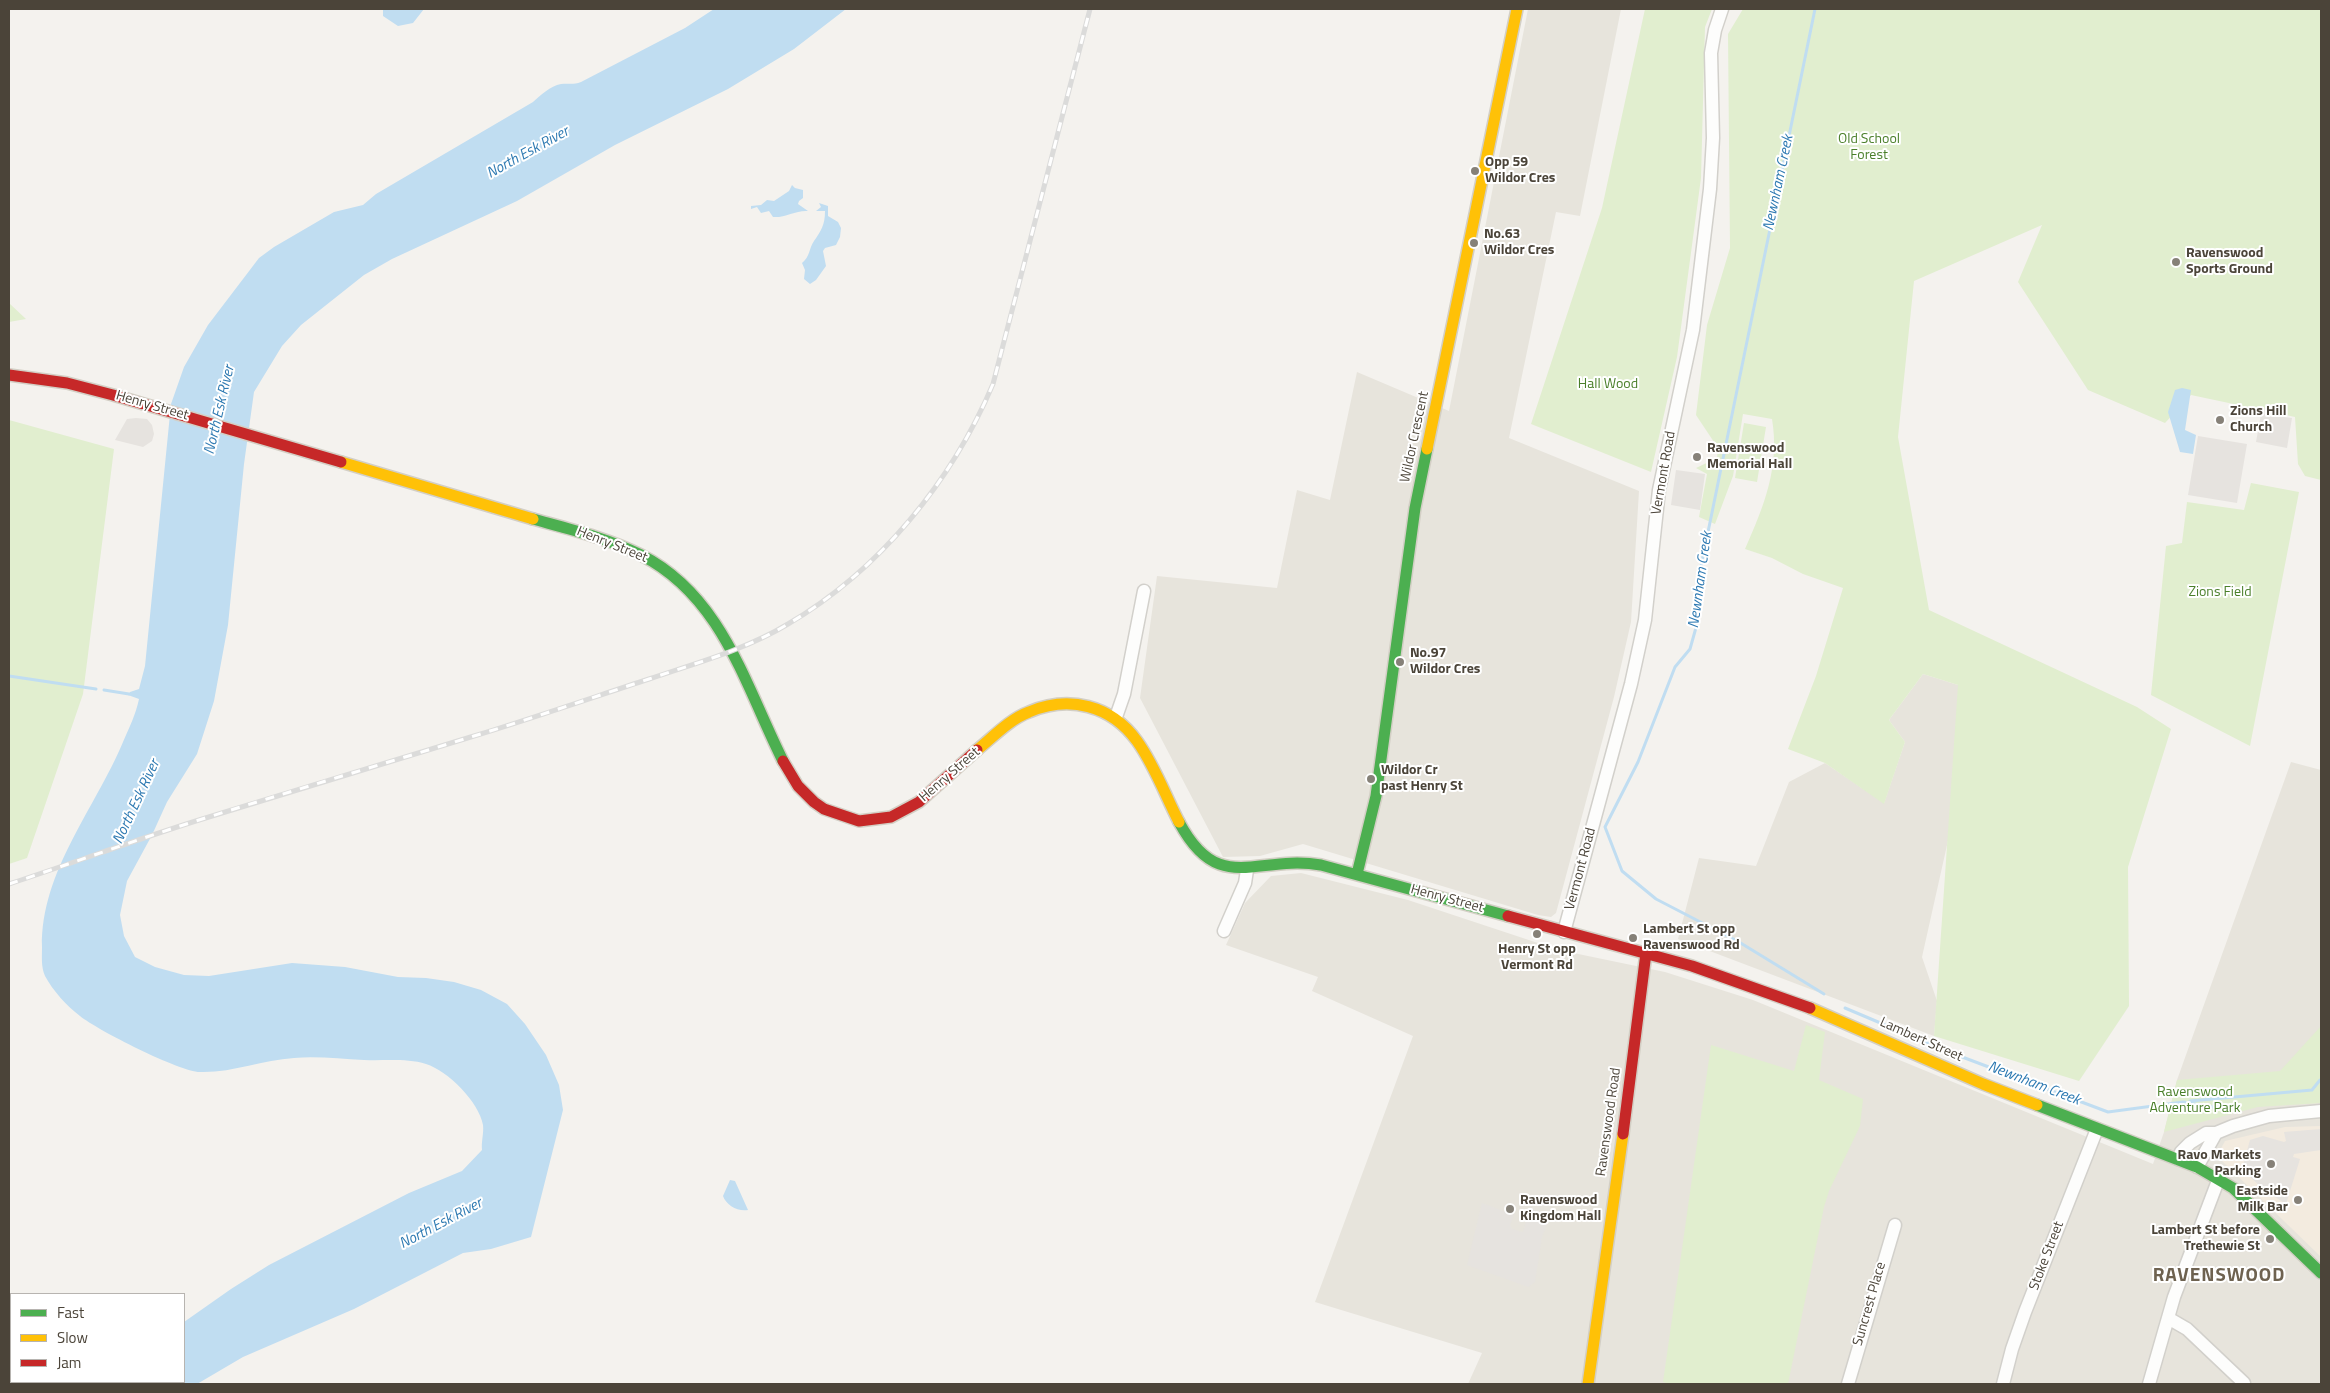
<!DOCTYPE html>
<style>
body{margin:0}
#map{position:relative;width:2330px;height:1393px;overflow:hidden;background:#f4f2ee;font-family:"Titillium Web",sans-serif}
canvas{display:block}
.frame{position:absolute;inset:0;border:10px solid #4b4439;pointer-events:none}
.legend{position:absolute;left:10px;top:1293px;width:175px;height:90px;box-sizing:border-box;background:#fff;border:1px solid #b7b4b0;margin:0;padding:6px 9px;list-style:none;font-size:15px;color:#4b4439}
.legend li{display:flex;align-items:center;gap:10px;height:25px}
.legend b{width:25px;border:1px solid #b7b4b0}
</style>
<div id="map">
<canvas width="2330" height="1393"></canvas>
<div class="frame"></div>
<ul class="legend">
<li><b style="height:6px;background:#4caf50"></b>Fast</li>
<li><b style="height:6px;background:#ffc107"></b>Slow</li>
<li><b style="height:6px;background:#c62828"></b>Jam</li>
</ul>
</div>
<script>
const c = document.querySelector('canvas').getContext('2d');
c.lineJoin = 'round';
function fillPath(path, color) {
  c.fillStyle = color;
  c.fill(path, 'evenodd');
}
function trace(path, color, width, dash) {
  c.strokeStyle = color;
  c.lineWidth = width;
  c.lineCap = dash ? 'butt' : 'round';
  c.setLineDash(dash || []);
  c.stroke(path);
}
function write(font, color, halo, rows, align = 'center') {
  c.font = font + ' "Titillium Web",sans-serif';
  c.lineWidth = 4;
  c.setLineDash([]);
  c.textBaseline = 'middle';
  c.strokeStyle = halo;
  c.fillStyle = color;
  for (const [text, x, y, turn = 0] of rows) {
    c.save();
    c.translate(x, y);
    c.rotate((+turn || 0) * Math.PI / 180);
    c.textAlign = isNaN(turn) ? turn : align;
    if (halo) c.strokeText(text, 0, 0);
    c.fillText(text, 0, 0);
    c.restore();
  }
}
fillPath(new Path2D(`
 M1528 9H1621L1580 216 1556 212 1509 438 1639 491 1631 622 1614 697 1556 913 1551 917 1538 915 1303 844 1260 856 1223 857 1140 698 1157 576 1277 588 1297 490 1330 500 1357 372 1449 411Z
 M1923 674 1958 685V796L1922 957 1937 1001 1934 1036 1678 939 1699 858 1756 866 1789 782 1825 763 1884 803 1905 742 1889 720Z
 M2291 762 2321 770V1384H1468L1482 1353 1315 1302 1413 1036 1312 991 1318 977 1226 945 1245 903 1271 876 1301 873 1408 900 1559 950 1665 972 1753 1000 2153 1164 2164 1132 2177 1080Z`), '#e7e4dc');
fillPath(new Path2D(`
 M2321 1126V1257L2221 1160 2219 1152 2225 1141 2285 1127Z`), '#f3ebdf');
fillPath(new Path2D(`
 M1645 9H1712L1705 27 1701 178 1677 357 1651 472 1531 424 1602 208Z
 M1743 9H2321V480L2305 476 2298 464 2295 417 2191 395 2165 423 2088 390 2018 282 2042 225 1914 281 1898 437 1929 610 2137 707 2171 729 2128 867 2129 1006 2079 1081 1934 1036 1958 685 1923 674 1889 720 1905 742 1884 804 1825 763 1788 749 1816 676 1843 588 1803 574 1772 558 1745 549C1764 506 1780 467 1772 419L1743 414 1733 476 1715 524 1699 517 1707 474 1696 468 1717 458 1718 448 1696 415 1707 325 1730 248 1728 34Z
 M9 303 26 319 9 322Z
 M9 420 114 449 83 694 27 858 9 864Z
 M1744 423 1766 427 1757 482 1735 478Z
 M2251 483 2299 492 2250 746 2151 695 2166 546 2182 543 2187 502 2244 510Z
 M1806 1025 1825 1032 1819 1080 1863 1099 1860 1126 1829 1191 1824 1207 1788 1384H1670L1663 1382 1711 1045 1794 1071Z
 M2321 1026V1103L2258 1107 2164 1132 2177 1080 2280 1071Z`), '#e1eecf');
fillPath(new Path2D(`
 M2262 408 2284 412V417L2292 418 2287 448 2256 442Z
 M136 418 147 419 152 425 154 434 152 441 143 447 115 440 127 419Z
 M2198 436 2247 444 2237 503 2188 495Z
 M1676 470 1705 474 1700 510 1671 505Z
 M2321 1129V1150L2294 1154 2293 1157 2300 1159 2286 1204 2264 1190 2242 1169 2250 1140 2263 1136 2284 1142 2286 1141 2284 1132Z
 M1482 1203 1514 1215 1510 1225 1512 1229 1523 1232 1530 1208 1550 1216 1542 1237 1535 1282 1528 1287 1467 1265Z`), '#e6e3df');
fillPath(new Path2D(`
 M383 9H424L413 23 398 26 383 16Z
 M714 9H846L794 49 728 89 615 145 517 201 392 259 364 275 301 325 282 346 254 392 244 464 228 625 214 701 197 754 167 802 152 835 127 881 120 915 124 936 135 957 155 967 184 975 209 976 292 963 345 967 398 977 426 978 454 982 481 990 507 1004 525 1024 546 1055 559 1085 563 1110 531 1237 491 1249 463 1253 354 1309 243 1357 197 1384H106L108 1382H184V1322L231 1289 269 1265 409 1193 462 1171 482 1150C481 1142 484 1133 483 1125 479 1102 448 1071 426 1064 406 1058 384 1061 364 1060 341 1059 317 1056 294 1058 262 1060 232 1073 200 1072 180 1072 97 1030 80 1016 67 1006 53 991 45 976 41 967 42 957 42 947 41 871 95 809 123 742 129 728 136 714 139 699L128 695 130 692 139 689 145 666 171 404 184 367 208 325 259 258 274 247 334 212 363 205 376 194 533 102C541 95 550 86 561 84 569 83 573 85 581 82L685 28Z
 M792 185 795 188 803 190V198L799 201 798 204 808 211C796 210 785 218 773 217L769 211 761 213 757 207 751 209V206L761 205 767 200 774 201 789 191Z
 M819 203 828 206V216L838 222 841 228 840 237 836 245 825 248 823 251 826 266 816 280 810 284 804 279 805 270 802 263C810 257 809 248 814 241 821 231 825 225 825 211H816L821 207Z
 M2182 388 2191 390 2185 430 2196 435 2193 454 2180 452 2168 412 2175 390Z
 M730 1180 735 1181 748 1210C738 1212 726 1205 723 1196Z`), '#c0ddf1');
trace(new Path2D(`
 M1815 9 1699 576 1697 624 1690 649 1675 667 1638 762 1605 827 1622 871 1656 899 1739 942 1824 994
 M9 676 96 689
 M104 690 129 694
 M1845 1008 1949 1052 2108 1112 2183 1102 2231 1110
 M2190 1101 2312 1090 2320 1080`), '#c0ddf1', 3);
const street = new Path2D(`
 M1116 717 1124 694 1144 591
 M1224 931 1245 883 1247 870
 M1564 932 1631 684 1645 620 1659 490 1693 330 1710 189 1713 138 1711 53 1715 30 1722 9
 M2178 1159 2181 1152 2190 1143 2206 1133H2216L2233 1126 2269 1116 2321 1111
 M2197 1167 2216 1133
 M2168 1318 2187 1329 2244 1383
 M1848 1384 1895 1225
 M2003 1384 2012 1349 2025 1312 2097 1129
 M2149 1384 2174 1297 2219 1178`);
const fast = new Path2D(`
 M533 519C569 529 607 538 641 555 722 596 745 685 783 761
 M1179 822C1219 897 1256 854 1321 865L1508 916
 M1357 874 1376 796 1415 508 1427 449
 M2037 1105 2197 1167 2233 1188 2321 1273`);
const slow = new Path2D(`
 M1427 449 1517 9
 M341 462 533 519
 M977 750C993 737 1010 719 1029 712 1069 695 1111 705 1137 741 1155 766 1165 795 1179 822
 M1810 1008 1983 1084 2037 1105
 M1588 1384 1623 1134`);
const jam = new Path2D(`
 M9 375 67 383 113 395 341 462
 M783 761 798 786 814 802 824 809 859 821 891 817 919 802 977 750
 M1508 916 1692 966 1810 1008
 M1623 1134 1646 953`);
trace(street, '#d2d0cb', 15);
trace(fast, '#d3cfc5', 14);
trace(slow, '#d3cfc5', 14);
trace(jam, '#d3cfc5', 14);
trace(street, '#fdfdfc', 12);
trace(fast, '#4caf50', 11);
trace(slow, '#ffc107', 11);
trace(jam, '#c62828', 11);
const rail = new Path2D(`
 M9 884C73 863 135 840 199 820 291 791 383 764 474 736 533 718 591 698 649 679 696 663 745 650 788 624 880 570 952 481 993 384L1090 9`);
trace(rail, '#dbdbda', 5);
trace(rail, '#fff', 3, [9]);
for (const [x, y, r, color] of [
 [1475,171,5,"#868178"],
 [1474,243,5,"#868178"],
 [2176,262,5,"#868178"],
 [2220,420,5,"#868178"],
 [1697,457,5,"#868178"],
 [1400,662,5,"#868178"],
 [1371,779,5,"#868178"],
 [1537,934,5,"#868178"],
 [1633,938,5,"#868178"],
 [2271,1164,5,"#868178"],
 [2298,1200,5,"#868178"],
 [1510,1209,5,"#868178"],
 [2270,1239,5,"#868178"]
]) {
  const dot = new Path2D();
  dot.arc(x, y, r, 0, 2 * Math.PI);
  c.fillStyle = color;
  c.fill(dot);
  trace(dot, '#fff', 2);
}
write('14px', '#4a7f2a', '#fff', [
 ["Old School",1869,140],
 ["Forest",1869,156],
 ["Hall Wood",1608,385],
 ["Zions Field",2220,593],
 ["Ravenswood",2195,1093],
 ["Adventure Park",2195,1109]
]);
write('bold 14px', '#4b4439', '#fff', [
 ["Opp 59",1485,163],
 ["Wildor Cres",1485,179],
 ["No.63",1484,235],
 ["Wildor Cres",1484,251],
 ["Ravenswood",2186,254],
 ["Sports Ground",2186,270],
 ["Zions Hill",2230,412],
 ["Church",2230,428],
 ["Ravenswood",1707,449],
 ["Memorial Hall",1707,465],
 ["No.97",1410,654],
 ["Wildor Cres",1410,670],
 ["Wildor Cr",1381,771],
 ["past Henry St",1381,787],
 ["Lambert St opp",1643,930],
 ["Ravenswood Rd",1643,946],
 ["Henry St opp",1537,950,"center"],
 ["Vermont Rd",1537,966,"center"],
 ["Ravo Markets",2261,1156,"right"],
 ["Parking",2261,1172,"right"],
 ["Eastside",2288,1192,"right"],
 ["Milk Bar",2288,1208,"right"],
 ["Ravenswood",1520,1201],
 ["Kingdom Hall",1520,1217],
 ["Lambert St before",2260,1231,"right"],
 ["Trethewie St",2260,1247,"right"]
], 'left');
write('14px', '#4b4439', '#fff', [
 ["Henry Street",152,406,16],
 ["Wildor Crescent",1415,437,-78],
 ["Vermont Road",1664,473,-80],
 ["Henry Street",612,545,22],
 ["Henry Street",950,775,-41],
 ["Vermont Road",1581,869,-75],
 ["Henry Street",1447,899,15],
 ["Lambert Street",1921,1040,24],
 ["Ravenswood Road",1609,1122,-82],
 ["Stoke Street",2047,1256,-69],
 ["Suncrest Place",1870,1304,-74]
]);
write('italic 15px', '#2e7ab2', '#fff', [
 ["North Esk River",528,153,-29],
 ["Newnham Creek",1779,183,-78],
 ["North Esk River",220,410,-77],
 ["Newnham Creek",1701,580,-82],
 ["North Esk River",137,802,-65],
 ["Newnham Creek",2034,1084,21],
 ["North Esk River",441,1224,-28]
]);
c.letterSpacing = '1px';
write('bold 19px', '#6e6250', '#fff', [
 ["RAVENSWOOD",2219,1276]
]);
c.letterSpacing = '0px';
</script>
